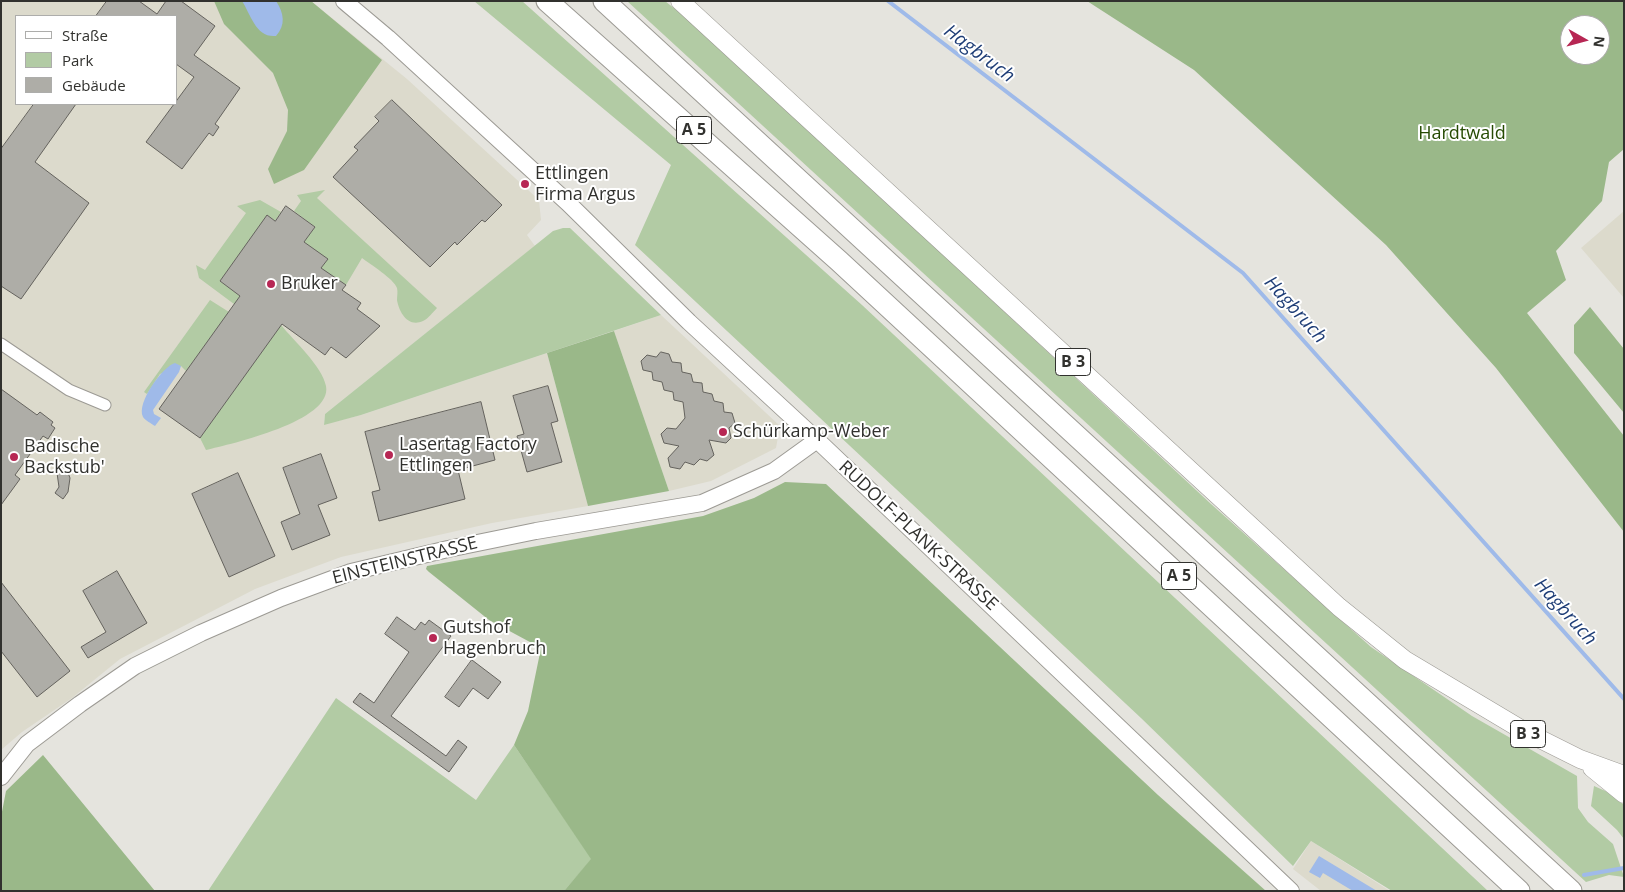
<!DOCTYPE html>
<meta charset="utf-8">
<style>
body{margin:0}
#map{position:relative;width:1625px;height:892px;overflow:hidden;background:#e5e4de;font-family:"Open Sans",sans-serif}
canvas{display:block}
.frame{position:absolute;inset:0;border:2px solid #31312e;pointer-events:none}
.legend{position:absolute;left:15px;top:15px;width:162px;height:90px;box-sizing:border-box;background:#fff;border:1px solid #adadab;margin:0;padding:6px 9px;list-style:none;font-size:15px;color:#31312e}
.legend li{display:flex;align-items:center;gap:10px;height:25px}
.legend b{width:25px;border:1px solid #adadab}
.north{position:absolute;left:1560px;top:15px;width:50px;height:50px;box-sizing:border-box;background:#fff;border:1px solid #adadab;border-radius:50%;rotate:97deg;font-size:14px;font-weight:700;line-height:20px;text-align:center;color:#31312e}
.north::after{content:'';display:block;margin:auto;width:18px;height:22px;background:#b72754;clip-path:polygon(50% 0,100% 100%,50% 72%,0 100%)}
</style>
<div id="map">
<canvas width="1625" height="892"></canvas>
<div class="frame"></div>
<ul class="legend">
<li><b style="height:6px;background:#fff"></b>Straße</li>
<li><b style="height:14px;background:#b2cba4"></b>Park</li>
<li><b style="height:14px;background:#aeada7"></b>Gebäude</li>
</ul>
<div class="north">N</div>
</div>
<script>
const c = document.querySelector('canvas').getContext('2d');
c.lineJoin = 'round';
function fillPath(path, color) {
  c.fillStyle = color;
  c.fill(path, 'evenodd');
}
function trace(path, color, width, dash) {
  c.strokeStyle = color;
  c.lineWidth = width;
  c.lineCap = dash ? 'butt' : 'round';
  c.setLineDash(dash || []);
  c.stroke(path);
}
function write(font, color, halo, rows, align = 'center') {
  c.font = font + ' "Open Sans",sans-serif';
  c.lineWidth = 4;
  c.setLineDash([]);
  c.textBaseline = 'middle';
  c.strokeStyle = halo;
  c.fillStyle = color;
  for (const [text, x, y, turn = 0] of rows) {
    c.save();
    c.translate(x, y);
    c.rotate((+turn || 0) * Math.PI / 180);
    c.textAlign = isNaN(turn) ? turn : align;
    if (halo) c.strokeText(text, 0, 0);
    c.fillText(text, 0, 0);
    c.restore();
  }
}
fillPath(new Path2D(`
 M1 1H311L407 79 539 200 541 220 527 235 535 246 325 414 324 424 361 415 547 353 588 506 492 523 341 557 255 589 120 659 72 698 22 732 1 750ZM16 16H176V104H16Z
 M1624 211V298L1581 248Z
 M661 315 780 426 776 448 711 481 669 491 614 331Z
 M1311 841 1390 891H1321L1293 869Z`), '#dcdacc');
fillPath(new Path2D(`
 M474 1H522L862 305 1488 891H1392L1311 841 1293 866 1141 718 635 245 671 165Z
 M627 1H665L706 34 1211 504 1371 647 1472 716 1577 776 1578 808 1588 822 1613 844 1624 877 1609 875 1586 882Z
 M325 190 317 198 437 308C433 312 428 319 423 321 408 328 399 312 397 300 397 296 398 292 397 288 394 279 370 264 362 258L346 285 320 269 327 259 304 242 315 227 294 211 301 201 297 195Z
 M260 200 281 212 275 221 267 216 220 281 244 299 238 307 199 278 196 265 205 270 246 213 237 206Z
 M563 228H570L661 315 361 415 324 425 325 414 553 231Z
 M210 300 229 312 186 371 181 366 160 374 147 394 144 392Z
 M281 325C294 341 322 366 326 386 333 421 231 444 206 450L200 438Z
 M336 698 476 800 514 745 592 859 564 891H208Z
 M1594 786 1610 793 1624 805V839L1617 830 1591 806Z`), '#b2cba4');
fillPath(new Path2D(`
 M214 1H311L382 60 304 170 274 184 268 169 287 131 288 110 273 73 224 24Z
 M1087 1H1624V149L1609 162 1602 201 1556 251 1566 280 1527 313 1624 436V532L1496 368 1386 245 1194 70ZM1570 25H1600V55H1570Z
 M1590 307 1624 349V413L1574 353V325Z
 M614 331 669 491 588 506 547 353Z
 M785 482 826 484 1158 795 1266 891H564L591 859 514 745 528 711 541 648 489 620 429 572 426 569 427 566 703 516 754 498Z
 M43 755 155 891H1V817L6 791Z`), '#9ab889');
fillPath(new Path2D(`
 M242 1H276C284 13 286 25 276 36 256 38 251 15 242 1Z
 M175 363 181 366 179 372 153 410 154 414 161 418 155 426C152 424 145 420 143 417 136 403 163 366 175 363Z
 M1319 856 1377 891H1353L1323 873 1320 878 1309 872Z`), '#9fbae9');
trace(new Path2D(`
 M888 1 1243 273 1624 699
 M1584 875 1624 868`), '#9fbae9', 4);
const building = new Path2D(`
 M107 1H139L157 14 166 1H181L215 26 194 55 240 88 215 124 219 127 213 136 209 133 182 169 146 142 194 77 176 64V16H96Z
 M392 100 502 205 485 222 482 220 457 245 455 242 430 267 333 177 358 150 354 147 379 121 375 117Z
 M34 104H76L35 162 89 203 21 299 1 286V149Z
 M286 206 315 227 304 242 328 259 321 268 346 285 342 290 361 303 357 309 380 326 346 358 331 347 325 355 282 324 200 438 159 409 240 296 220 281 267 215 275 221Z
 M661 352 669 354 672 362 681 363 682 372 691 374 693 382 702 383 703 392 712 394 714 401 723 403 724 412 732 413 735 423 729 428 731 438 726 443 709 440 714 455 707 461 700 459 694 465 685 462 680 469 670 467 668 458 679 446 664 443 661 434 667 428 676 429 685 418 683 402 674 400 673 392 664 390 662 382 653 380 652 372 643 370 641 361 647 355 656 357Z
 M548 386 558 421 551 423 562 462 527 472 517 436 524 434 513 396Z
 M1 389 37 415 40 412 53 422 51 425 55 428 48 439 43 436 15 475 20 479 1 505Z
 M481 402 495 460 458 470 465 499 379 521 372 492 380 490 365 432Z
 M321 454 337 498 318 505 330 535 292 550 281 522 300 514 283 468Z
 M67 470 70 478 68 492 63 499 55 493 59 487 57 473Z
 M238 473 275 556 229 577 192 494Z
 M117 571 147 623 88 658 81 647 106 632 83 591Z
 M1 582 70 671 37 697 1 651Z
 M397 617 415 630 421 622 425 625 429 620 451 636 391 716 446 756 458 740 467 747 449 772 353 702 360 693 374 703 409 652 385 634Z
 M472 660 501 682 488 699 473 688 459 707 445 697Z`);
fillPath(building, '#aeada7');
trace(building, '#65635e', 1);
const street = new Path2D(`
 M1 344 69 390 105 405`);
const secondary = new Path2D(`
 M344 1 388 38 568 203 689 322 817 440 1291 891
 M1 777 27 744 80 704 135 666 201 633 281 598 351 572 448 549 536 531 702 503 774 471 817 440`);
const primary = new Path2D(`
 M680 1 1339 607 1405 660 1524 731 1580 759 1624 775
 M1592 768 1624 794`);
const highway = new Path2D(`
 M547 1 839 261 1519 891
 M604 1 1571 891`);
trace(street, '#9c9a94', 13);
trace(secondary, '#9c9a94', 18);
trace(primary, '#9c9a94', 19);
trace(highway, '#9c9a94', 23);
trace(street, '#fff', 11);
trace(secondary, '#fff', 16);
trace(primary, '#fff', 18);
trace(highway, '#fff', 21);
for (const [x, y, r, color] of [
 [525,184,5,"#b72754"],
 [271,284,5,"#b72754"],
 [723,432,5,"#b72754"],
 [389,455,5,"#b72754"],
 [14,457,5,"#b72754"],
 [433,638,5,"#b72754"]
]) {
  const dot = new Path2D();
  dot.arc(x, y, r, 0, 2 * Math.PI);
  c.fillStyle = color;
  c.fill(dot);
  trace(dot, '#fff', 2);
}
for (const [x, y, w] of [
 [694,130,35],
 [1073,362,35],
 [1179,576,35],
 [1528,734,35]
]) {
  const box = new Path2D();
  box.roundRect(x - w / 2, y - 13.5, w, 27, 4);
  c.fillStyle = '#fff';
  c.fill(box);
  trace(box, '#31312e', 1);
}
write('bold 16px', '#31312e', null, [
 ["A 5",694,130],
 ["B 3",1073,362],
 ["A 5",1179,576],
 ["B 3",1528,734]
]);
write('18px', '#264b03', '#fff', [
 ["Hardtwald",1462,134]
]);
write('18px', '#31312e', '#fff', [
 ["Ettlingen",535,174],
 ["Firma Argus",535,195],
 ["Bruker",281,284],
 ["Schürkamp-Weber",733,432],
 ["Lasertag Factory",399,445],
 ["Ettlingen",399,466],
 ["Badische",24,447],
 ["Backstub'",24,468],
 ["Gutshof",443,628],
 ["Hagenbruch",443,649]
], 'left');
write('18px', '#31312e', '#fff', [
 ["RUDOLF-PLANK-STRASSE",918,536,43],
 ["EINSTEINSTRASSE",405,561,-14]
]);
write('italic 19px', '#1f3e77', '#fff', [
 ["Hagbruch",979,54,37],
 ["Hagbruch",1295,310,48],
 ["Hagbruch",1565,612,48]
]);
</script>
